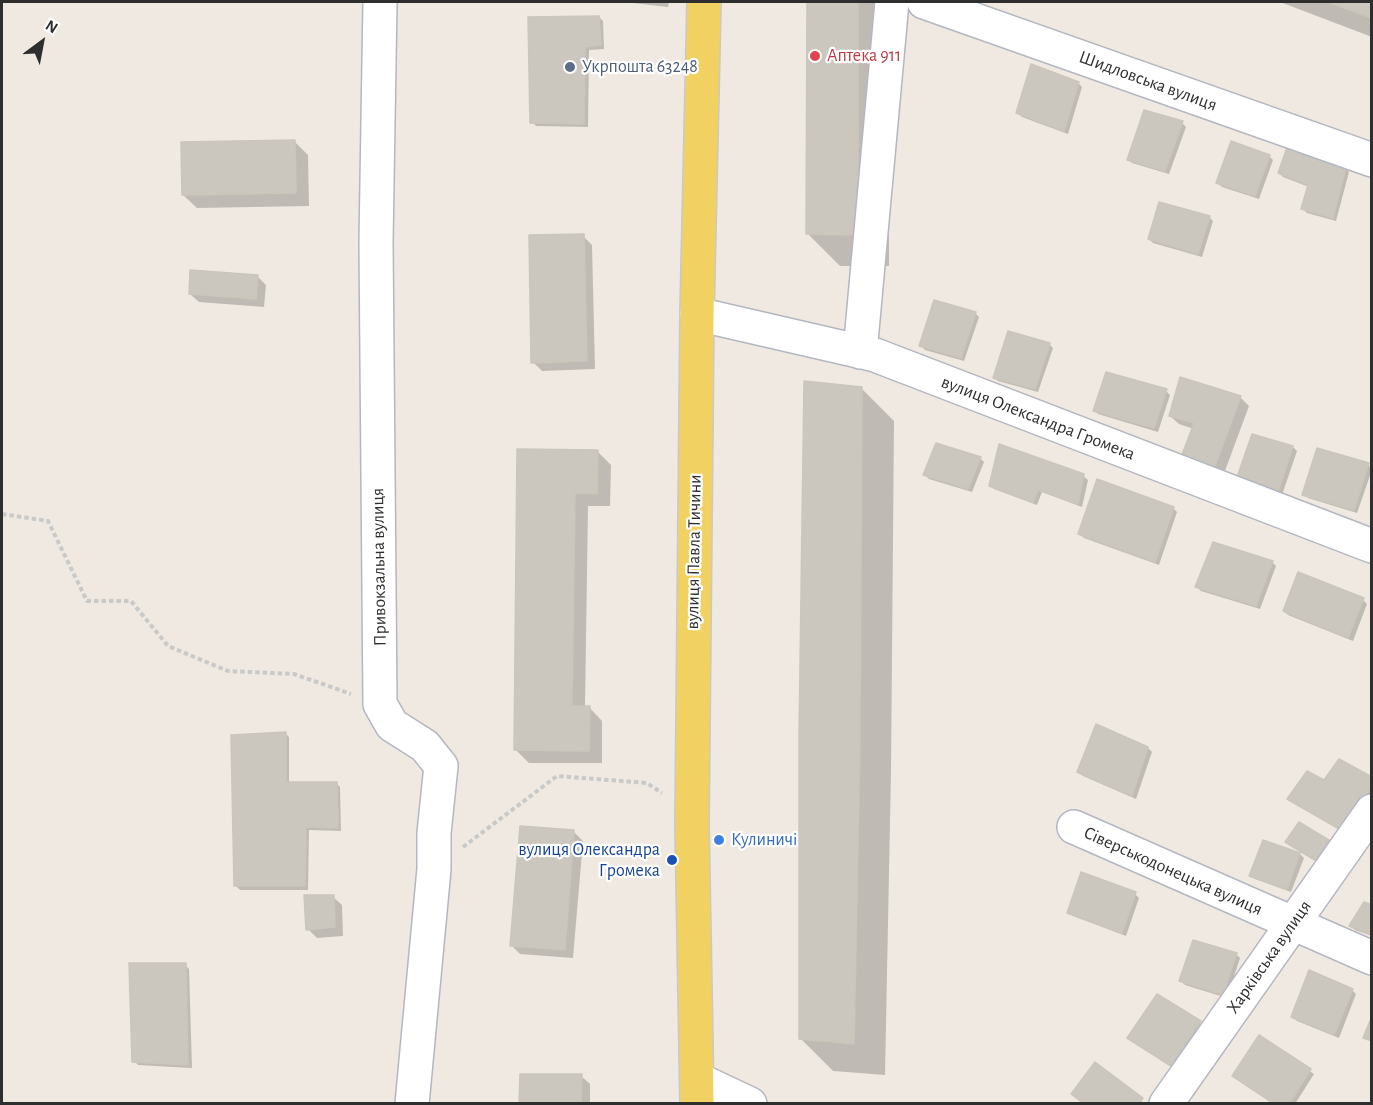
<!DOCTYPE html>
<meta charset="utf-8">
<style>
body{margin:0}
#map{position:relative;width:1373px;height:1105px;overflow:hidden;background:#efe9e1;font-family:"Alegreya Sans",sans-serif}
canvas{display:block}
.frame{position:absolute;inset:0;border:3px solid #2e2e2e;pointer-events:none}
.north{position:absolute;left:12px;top:12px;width:60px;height:60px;-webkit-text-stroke:4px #fff;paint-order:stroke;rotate:32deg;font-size:16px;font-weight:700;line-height:24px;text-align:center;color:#2e2e2e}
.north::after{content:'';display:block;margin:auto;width:21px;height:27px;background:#2e2e2e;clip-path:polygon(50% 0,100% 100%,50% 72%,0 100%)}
</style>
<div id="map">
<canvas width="1373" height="1105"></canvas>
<div class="frame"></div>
<div class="north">N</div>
</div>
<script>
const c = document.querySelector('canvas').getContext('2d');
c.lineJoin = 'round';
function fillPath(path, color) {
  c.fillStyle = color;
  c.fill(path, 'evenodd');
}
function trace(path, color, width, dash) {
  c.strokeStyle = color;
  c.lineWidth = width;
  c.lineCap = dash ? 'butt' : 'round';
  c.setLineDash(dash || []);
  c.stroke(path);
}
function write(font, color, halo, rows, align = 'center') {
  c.font = font + ' "Alegreya Sans",sans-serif';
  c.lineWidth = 4.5;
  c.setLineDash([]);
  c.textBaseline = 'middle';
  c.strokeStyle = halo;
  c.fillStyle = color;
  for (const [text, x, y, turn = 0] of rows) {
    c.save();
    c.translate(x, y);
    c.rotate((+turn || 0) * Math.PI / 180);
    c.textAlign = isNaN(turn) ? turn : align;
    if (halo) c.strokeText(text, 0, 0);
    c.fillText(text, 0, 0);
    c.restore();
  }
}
fillPath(new Path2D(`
 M624 2H669L668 7Z
 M808 2H889V266H840L808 234Z
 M1280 2H1372V37Z
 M599 17 603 21 604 49 589 50 588 127 536 126 532 122Z
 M1078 83 1082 87 1068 134 1022 117 1018 113Z
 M1182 123 1186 127 1169 174 1132 163 1128 159Z
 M295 142 308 155 309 206 197 208 183 195Z
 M1269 156 1273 160 1259 199 1222 187 1218 183Z
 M1345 168 1349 172 1336 221 1307 213 1303 209 1309 187 1283 177 1279 173Z
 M1209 217 1213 221 1202 257 1153 243 1149 239Z
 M583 236 592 245 595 369 542 371 533 362Z
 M257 276 266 285 264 307 199 302 190 294Z
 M975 313 979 317 964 361 925 350 921 346Z
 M1049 344 1053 348 1038 392 998 381 994 377Z
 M1107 374 1166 391 1170 395 1158 432 1098 414 1095 410Z
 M862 389 894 421 891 772 885 1075 833 1071 801 1039Z
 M1240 397 1249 406 1222 479 1191 468 1194 429 1179 424 1170 416Z
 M1293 447 1297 451 1282 495 1242 484Z
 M519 451H597L611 465 610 506H588L585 707H589L602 721V763H529L516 750Z
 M980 458 984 462 972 492 929 479 925 475Z
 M1368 465 1372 468V470L1357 513 1308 498 1304 494Z
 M1083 476 1088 480 1082 507 1042 492 1037 505 994 489 990 485Z
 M1173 508 1177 512 1159 565 1084 538 1080 534Z
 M1214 544 1272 562 1276 566 1260 609 1201 591 1197 587Z
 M1363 600 1367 604 1353 641 1288 615 1284 611Z
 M1097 726 1148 748 1152 752 1136 799 1083 776 1079 772Z
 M285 733 289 737V783H336L340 787 341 831 309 830 308 890H240L236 886Z
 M1372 779V796L1346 833 1293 803 1289 799 1324 782Z
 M574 832 583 841 573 958 520 954 512 946Z
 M1264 842 1300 854 1304 858 1291 892 1255 879 1251 875Z
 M1135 894 1139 898 1126 936 1073 916 1069 912Z
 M333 897 342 905 343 936 317 938 308 929Z
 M1372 907V936L1355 930 1351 926Z
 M1236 954 1240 958 1227 998 1185 985 1181 981Z
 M185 965 189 969 192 1068 138 1065 134 1061Z
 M1352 990 1356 994 1339 1038 1297 1021 1293 1017Z
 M1200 1023 1204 1027 1175 1069 1133 1042 1129 1038Z
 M1259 1037 1314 1074 1295 1104H1274L1234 1076Z
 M581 1076 590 1084V1104H521Z`), '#0003');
const building = new Path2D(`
 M807 2H858V235L806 234Z
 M1328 2H1372V18Z
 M599 16 601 45 585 47 584 124 530 123 528 17Z
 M1031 64 1079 82 1064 131 1016 113Z
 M1144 110 1183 121 1165 171 1127 160Z
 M295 140 296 193 182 195 181 142Z
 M1231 141 1270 155 1255 196 1216 183Z
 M1288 145 1346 167 1333 218 1301 209 1308 185 1278 173Z
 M1159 202 1210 216 1198 254 1148 239Z
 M584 234 587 361 531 363 529 235Z
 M190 270 258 275 256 299 189 294Z
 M934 300 976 312 961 358 919 346Z
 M1008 331 1050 343 1035 389 993 378Z
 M1106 372 1167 389 1154 428 1093 411Z
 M1180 377 1241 396 1213 471 1180 460 1194 423 1169 416Z
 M804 381 862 387 860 738 799 737Z
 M1252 434 1293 446 1278 492 1236 480Z
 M936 443 981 457 968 489 923 475Z
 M999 444 1084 474 1078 504 1038 490 1033 502 989 486Z
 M1317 448 1369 463 1354 510 1302 495Z
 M517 449 598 450 597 494 575 493 572 706H590L589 751 514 750Z
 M1097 479 1174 507 1155 562 1078 534Z
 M1213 542 1273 561 1256 606 1195 587Z
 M1298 572 1364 598 1348 638 1283 611Z
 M1096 724 1148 747 1132 796 1077 772Z
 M286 732V782H337L338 828 306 827 305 886H234L231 735Z
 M799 737 860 738 854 1044 799 1039Z
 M1339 759 1372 777V786L1341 830 1287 799 1307 771 1324 780Z
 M1299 822 1332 842 1318 862 1285 842Z
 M520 826 574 830 565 950 510 946Z
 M1263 840 1300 853 1287 889 1249 876Z
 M1081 872 1136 892 1122 933 1067 913Z
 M304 895H334L335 927 306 930Z
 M1364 902 1372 905V935L1349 926Z
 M1193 940 1237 953 1223 995 1179 981Z
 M129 963H186L188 1065 132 1062Z
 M1309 970 1353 989 1334 1035 1291 1017Z
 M1157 994 1201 1021 1171 1066 1127 1038Z
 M1372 1016V1041L1363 1038Z
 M1259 1035 1311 1069 1289 1104H1274L1232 1076Z
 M1095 1062 1143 1098 1139 1104H1084L1071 1094Z
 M520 1074H582L581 1104H519Z`);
fillPath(building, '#cbc7bf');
trace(building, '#cbc5ba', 1.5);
const minor = new Path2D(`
 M380 2 376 242 380 704 392 725 425 746 441 766 434 833V869L412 1104
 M924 2 1372 160
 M697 314 875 355 1372 546
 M860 352 892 2
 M1074 827 1372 958
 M697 1079 750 1104
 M1166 1104 1372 811`);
const major = new Path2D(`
 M697 1104 692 824 697 314 704 2`);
trace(minor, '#b4b7c1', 36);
trace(major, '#c9c9c9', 36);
trace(new Path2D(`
 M2 514 48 521 87 601H131L168 646 228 671 294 674 351 694
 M463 847 557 776 647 783 662 793`), '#c9c9c9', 4, [4.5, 3]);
trace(minor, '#fff', 33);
trace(major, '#f2d163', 33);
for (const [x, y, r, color] of [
 [815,56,6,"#e0444e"],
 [570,67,6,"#5c6f8a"],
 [719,840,6,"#3f7fe0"],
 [672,860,6,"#1a4fb4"]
]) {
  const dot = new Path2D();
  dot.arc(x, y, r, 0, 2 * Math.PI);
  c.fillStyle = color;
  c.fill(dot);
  trace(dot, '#fff', 2);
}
write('18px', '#be3a42', '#fff', [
 ["Аптека 911",827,56]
], 'left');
write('18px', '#4e5e75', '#fff', [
 ["Укрпошта 63248",582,67]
], 'left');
write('18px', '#2e2e2e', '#fff', [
 ["Шидловська вулиця",1148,81,20],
 ["вулиця Олександра Громека",1038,418,21],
 ["вулиця Павла Тичини",694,552,-89],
 ["Привокзальна вулиця",379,567,-91],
 ["Сіверськодонецька вулиця",1173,871,24],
 ["Харківська вулиця",1269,957,-55]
]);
write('18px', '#366cbe', '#fff', [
 ["Кулиничі",731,840]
], 'left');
write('18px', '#164399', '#fff', [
 ["вулиця Олександра",660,850],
 ["Громека",660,871]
], 'right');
</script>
